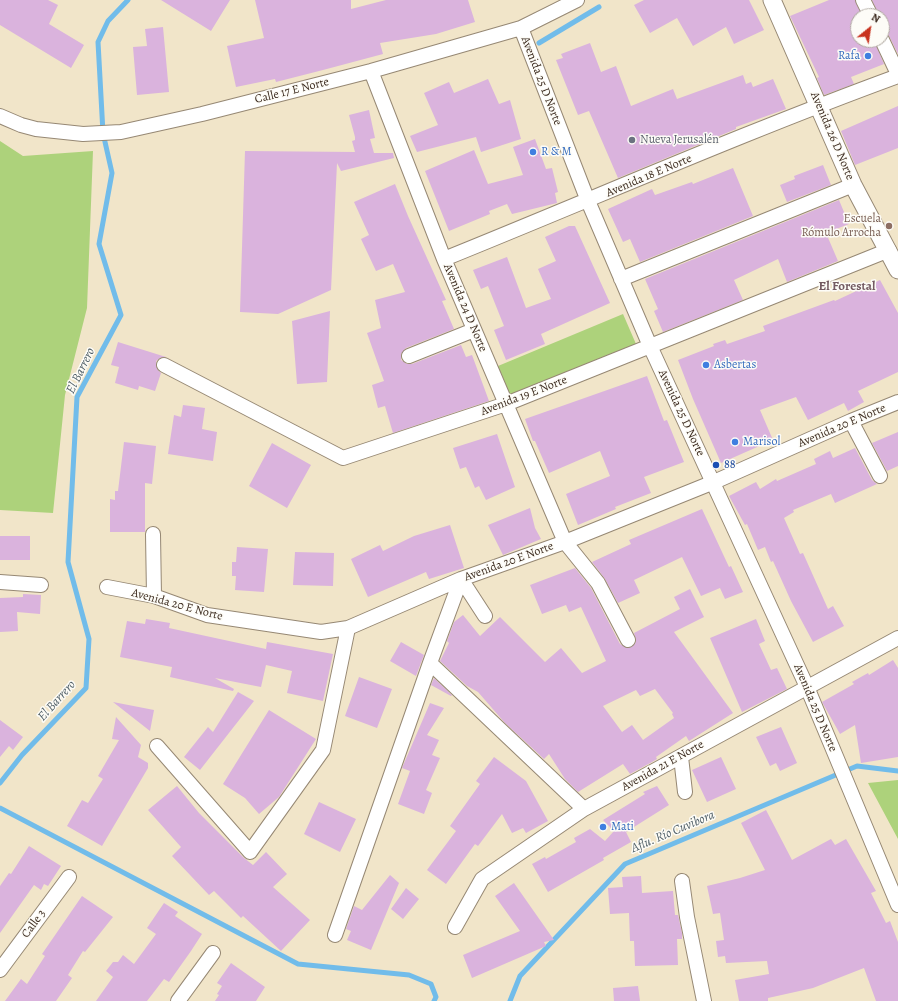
<!DOCTYPE html>
<meta charset="utf-8">
<style>
body{margin:0}
#map{position:relative;width:898px;height:1001px;overflow:hidden;background:#f1e5c9;font-family:Alegreya,serif}
canvas{display:block}
.north{position:absolute;left:850px;top:8px;width:40px;height:40px;box-sizing:border-box;background:#fdfcf7;border:1px solid #afa8a0;border-radius:50%;rotate:30deg;font-size:11px;font-weight:700;line-height:16px;text-align:center;color:#3b2a1e}
.north::after{content:'';display:block;margin:auto;width:14px;height:18px;background:#c8321e;clip-path:polygon(50% 0,100% 100%,50% 72%,0 100%)}
</style>
<div id="map">
<canvas width="898" height="1001"></canvas>
<div class="north">N</div>
</div>
<script>
const c = document.querySelector('canvas').getContext('2d');
c.lineJoin = 'round';
function fillPath(path, color) {
  c.fillStyle = color;
  c.fill(path, 'evenodd');
}
function trace(path, color, width, dash) {
  c.strokeStyle = color;
  c.lineWidth = width;
  c.lineCap = dash ? 'butt' : 'round';
  c.setLineDash(dash || []);
  c.stroke(path);
}
function write(font, color, halo, rows, align = 'center') {
  c.font = font + ' Alegreya,serif';
  c.lineWidth = 3;
  c.setLineDash([]);
  c.textBaseline = 'middle';
  c.strokeStyle = halo;
  c.fillStyle = color;
  for (const [text, x, y, turn = 0] of rows) {
    c.save();
    c.translate(x, y);
    c.rotate((+turn || 0) * Math.PI / 180);
    c.textAlign = isNaN(turn) ? turn : align;
    if (halo) c.strokeText(text, 0, 0);
    c.fillText(text, 0, 0);
    c.restore();
  }
}
fillPath(new Path2D(`
 M0 141 23 156 93 151 87 308 65 395 53 513 0 510Z
 M623 314 636 344 510 395 498 366Z
 M898 780V839L868 783Z`), '#add27b');
trace(new Path2D(`
 M539 43 599 7
 M0 783 22 755 86 688 89 639 68 562 77 397 121 315 99 244 112 173 103 133 98 42 108 21 128 0
 M0 808 298 964 409 975 431 984 436 997 434 1001
 M510 1001 520 976 625 864 857 766 898 771`), '#71bcea', 5);
fillPath(new Path2D(`
 M0 0H48L58 5 49 24 84 45 71 68 0 25Z
 M161 0H230L211 31Z
 M255 0H351V9L386 0H468L475 22 436 34 380 43 383 54 323 70 276 82 275 79 236 87 227 46 264 38Z
 M644 0H749L764 30 734 44 726 27 693 46 677 18 650 33 634 5Z
 M829 0H855L862 16H858V40H874L884 64 851 77 854 84 824 95 817 78 819 77 790 16Z
 M872 0H898V54L889 36 882 32V16H879Z
 M163 27 169 92 137 95 133 47 147 46 145 29Z
 M590 43 601 72 616 66 631 106 673 89 677 99 743 75 746 84 751 82 753 87 773 79 786 109 736 127V129L618 178 589 111 578 115 556 60 563 58 561 54Z
 M488 79 499 104 510 100 521 139 481 152 476 137 417 152 410 136 438 125 424 93 449 82 454 93Z
 M898 106V148L855 165 841 131Z
 M369 110 375 138 370 139 374 153H393L394 158 341 171 337 163 331 290 278 314 240 312 245 151 355 152 352 141 355 140V137L349 115Z
 M535 139 546 169 552 168 558 192 555 193 557 203 512 214 507 204 489 211 490 214 449 231 425 171 474 150 488 184 523 175 513 147Z
 M823 165 831 185 787 202 780 185 795 179 794 176Z
 M733 168 753 216 640 262 630 239 623 242 608 209 652 189 655 195 692 182 693 184Z
 M395 184 408 216 446 300 442 301 454 329 406 348 401 354V360L407 364H412L461 345 466 357 472 355 489 401 393 433 385 406 378 408 372 385 384 381 367 333 381 328 375 300 405 292 393 264 376 271 361 239 369 235 354 202Z
 M839 200 849 224 826 233 838 261 787 282 778 259 734 280 743 300 663 332 654 311 658 309 645 279Z
 M569 226H575L610 303 541 334 545 344 506 360 494 330 504 326 488 286 481 289 473 270 507 257 526 308 551 299 538 269 556 261 545 237Z
 M880 280 898 313V372L858 391 864 402 848 411 844 403 808 420 796 397 760 410 773 440 721 463 693 399 678 360 714 346 713 344 725 340 727 344 765 331 763 326 834 300 835 301Z
 M330 311 327 382 297 384 292 321Z
 M118 342 166 357 160 358 156 361 157 369 161 373 155 391 139 386 138 390 115 383 119 367 111 365Z
 M647 376 664 421 667 420 684 462 644 477 651 493 615 507 616 509 578 525 566 494 610 476 600 451 549 473 535 441H533L525 419Z
 M183 405 205 408 202 429 217 432 213 461 168 454 174 415 181 417Z
 M898 432V466L887 471 872 443Z
 M497 434 515 487 486 500 479 486 475 488 466 467 460 469 453 448Z
 M124 442 156 446 152 484 145 483V532H110V499L115 500V491H118Z
 M272 443 311 465 287 508 249 486Z
 M855 448 872 480 877 484 835 503 831 494 793 510 794 512 784 518 800 554 803 553 828 609 833 606 844 626 813 642 791 601 773 561 771 562 765 547 758 550 747 524 745 525 729 496 756 482 760 489 776 479 777 481 816 464 814 459 830 451 833 458Z
 M530 508 535 528 541 539 503 555 488 525Z
 M702 509 729 567 731 566 743 592 725 599 720 588 701 596 682 557 634 580 640 593 618 603 605 579 592 562 631 544 629 540Z
 M450 525 464 568 429 579 426 572 368 597 351 559 380 545 383 551 414 536Z
 M0 536H30V560H0Z
 M237 547 268 549 264 592 235 590 236 576H232V562H236Z
 M295 552 334 553 333 586 293 585Z
 M575 568 591 588 620 644 627 648 635 644 636 640 634 633 680 609 674 597 690 589 704 617 674 632 733 713 689 741 686 736 656 757 657 759 652 762 630 774 623 764 578 792 565 779 549 754 544 759 505 723 478 692 467 686 440 661 449 643 447 641 454 622 463 615 480 636 500 617 545 662 561 648 582 673 606 661 581 607 569 612 566 605 542 614 530 585ZM655 689 673 713 672 714 674 718 643 740 632 725 622 732 603 706 636 690 640 696Z
 M23 594 41 595 40 614 17 612 18 631 0 632V598L23 597Z
 M146 619 170 623 169 628 266 649 267 642 333 654 323 701 287 693 292 671 266 665 261 687 215 678 234 689 233 691 170 677 172 667 120 657 127 621 145 624Z
 M756 619 765 641 759 644 771 670 777 668 787 689 742 712 710 638Z
 M401 642 424 655 416 676 390 661Z
 M893 660 898 668V757L861 763 855 725 840 734 822 702 854 684 852 682 868 673 869 675Z
 M359 677 392 689 377 728 345 716Z
 M434 678 452 695 451 696 431 685Z
 M238 692 254 701 200 770 184 757 208 727 213 732Z
 M113 702 154 710 150 731Z
 M430 703 444 708 427 735 439 740 432 755 440 758 426 790 432 793 424 814 398 804 410 771 402 768Z
 M269 710 316 739 279 797 259 814 245 798 223 784Z
 M116 717 141 745 138 757 148 763V768L102 846 67 826 82 800 88 803 103 779 98 776 119 740 112 739Z
 M0 720 23 737 13 750 9 746 0 757Z
 M781 727 797 763 780 771 776 763 770 766 756 737Z
 M494 757 526 781 548 821 526 833 523 828 512 833 502 814 478 846 475 844 446 884 427 870 456 831 450 826 480 784 476 781Z
 M721 757 736 789 707 802 692 770Z
 M177 786 199 813 244 858 253 865 266 852 287 874 273 887 310 920 281 951 243 916 241 918 214 891 209 895 172 856 181 847 148 810Z
 M657 786 669 805 626 832 631 842 603 858 604 860 548 892 532 864 545 857 546 859 576 842 574 838 590 829 605 841 614 831 603 820 645 794 643 792Z
 M319 802 356 819 340 852 304 834Z
 M766 810 792 860 831 839 835 845 846 839 876 891 871 893 886 923 890 921 898 942V1001H876L864 968 813 988 768 998V1001H739L735 980 769 974 767 961 726 963 725 956 718 957 716 941 724 940 720 913 713 914 707 886 740 878 765 870 741 823Z
 M29 846 61 866 48 886 44 884 41 890 34 885 0 933V886L9 873 11 874Z
 M390 875 399 883 371 950 347 940 351 931 346 929 354 906 362 910Z
 M641 876 642 893 673 891 675 915H678L682 933V939H677L678 965 635 966 634 941H630L629 913 610 914 608 888 623 887 622 877Z
 M514 883 554 940 544 942 546 946 472 978 463 955 520 931 495 896Z
 M406 888 419 899 403 919 391 909Z
 M82 896 113 917 85 952 83 951 68 975 72 978 56 1001H5L21 979 27 984 45 956 42 954 51 941Z
 M164 903 178 912 175 916 202 934 191 951 169 982 164 979 147 1001H96L113 977 106 971 113 962H118L123 955 134 964 156 934 147 928Z
 M231 963 265 987 256 1001H215L219 995 217 994 222 986 217 983Z
 M638 986 640 1001H614L613 988Z`), '#dab3dd');
const minor = new Path2D(`
 M863 0 871 16
 M521 28 588 201 650 346 807 687 898 905
 M882 40 898 74
 M371 71 444 259 565 542 598 583 628 640
 M0 116 21 125 36 129 83 134 121 132 202 114 371 71 521 28 577 0
 M444 259C595 198 745 132 898 76
 M621 279 853 185
 M409 356 474 330
 M164 365 343 458 506 404 889 250
 M851 421 880 476
 M153 534 154 596
 M461 579 485 616
 M0 582 41 585
 M107 587 154 596 207 615 321 632 348 628 461 579 565 542 714 482 851 421 898 402
 M430 663 584 809
 M157 746 250 852 323 750 348 628
 M681 757 685 792
 M682 881 687 917 704 1001
 M455 927 482 879 584 809 898 638
 M335 935 430 663 461 579
 M0 970 69 877
 M178 1001 213 953`);
const tertiary = new Path2D(`
 M772 0 853 185 898 270`);
trace(minor, '#968874', 16);
trace(tertiary, '#968874', 19);
trace(minor, '#fff', 14);
trace(tertiary, '#fff', 17);
for (const [x, y, r, color] of [
 [868,56,4,"#3f7fe0"],
 [632,140,4,"#6b7280"],
 [533,152,4,"#3f7fe0"],
 [889,226,4,"#8d6e63"],
 [706,365,4,"#3f7fe0"],
 [735,442,4,"#3f7fe0"],
 [716,465,4,"#1a4fb4"],
 [603,827,4,"#3f7fe0"]
]) {
  const dot = new Path2D();
  dot.arc(x, y, r, 0, 2 * Math.PI);
  c.fillStyle = color;
  c.fill(dot);
  trace(dot, '#fdfcf7', 1.5);
}
write('12px', '#366cbe', '#fdfcf7', [
 ["Rafa",860,56,"right"],
 ["R & M",541,152],
 ["Asbertas",714,365],
 ["Marisol",743,442],
 ["Mati",611,827]
], 'left');
write('12px', '#3b2a1e', '#fdfcf7', [
 ["Avenida 25 D Norte",541,81,69],
 ["Calle 17 E Norte",292,91,-14],
 ["Avenida 26 D Norte",832,136,67],
 ["Avenida 18 E Norte",649,176,-23],
 ["Avenida 24 D Norte",465,308,67],
 ["Avenida 19 E Norte",524,396,-21],
 ["Avenida 25 D Norte",681,413,65],
 ["Avenida 20 E Norte",842,426,-23],
 ["Avenida 20 E Norte",509,562,-20],
 ["Avenida 20 E Norte",177,605,15],
 ["Avenida 25 D Norte",815,708,67],
 ["Avenida 21 E Norte",663,766,-29],
 ["Calle 3",34,924,-54]
]);
write('12px', '#5b616d', '#fdfcf7', [
 ["Nueva Jerusalén",640,140]
], 'left');
write('12px', '#785e54', '#fdfcf7', [
 ["Escuela",881,219],
 ["Rómulo Arrocha",881,233]
], 'right');
write('12px', '#164399', '#fdfcf7', [
 ["88",724,465]
], 'left');
write('bold 13px', '#735a61', '#fdfcf7', [
 ["El Forestal",847,287]
]);
write('italic 13px', '#4e5d65', '#fdfcf7', [
 ["El Barrero",81,371,-64],
 ["El Barrero",57,701,-48],
 ["Aflu. Río Cuvibora",673,832,-23]
]);
</script>
